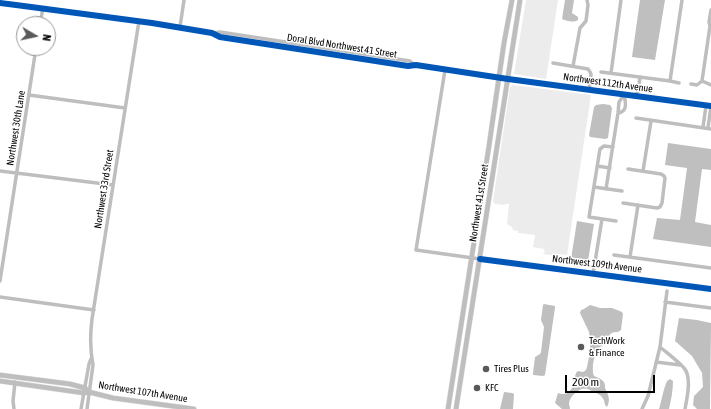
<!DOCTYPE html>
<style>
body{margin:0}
#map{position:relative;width:711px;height:409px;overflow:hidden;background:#fff;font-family:"Asap Condensed",sans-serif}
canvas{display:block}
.north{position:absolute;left:16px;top:16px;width:40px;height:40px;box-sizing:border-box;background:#fff;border:1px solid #999;border-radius:50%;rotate:99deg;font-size:11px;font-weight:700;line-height:16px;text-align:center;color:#000}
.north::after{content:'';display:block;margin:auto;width:14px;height:18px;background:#595959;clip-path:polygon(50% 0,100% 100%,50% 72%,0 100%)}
.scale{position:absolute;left:565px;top:375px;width:90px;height:18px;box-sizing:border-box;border:2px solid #000;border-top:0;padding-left:5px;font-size:12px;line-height:14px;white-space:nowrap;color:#000;-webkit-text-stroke:3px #fff;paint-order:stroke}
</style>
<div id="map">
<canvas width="711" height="409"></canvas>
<div class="north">N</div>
<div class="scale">200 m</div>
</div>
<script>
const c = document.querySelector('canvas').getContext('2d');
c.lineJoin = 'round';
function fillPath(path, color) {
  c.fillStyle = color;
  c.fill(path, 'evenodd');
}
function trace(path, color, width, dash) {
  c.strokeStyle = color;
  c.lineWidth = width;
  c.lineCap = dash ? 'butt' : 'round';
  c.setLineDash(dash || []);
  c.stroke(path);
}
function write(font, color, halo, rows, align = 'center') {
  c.font = font + ' "Asap Condensed",sans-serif';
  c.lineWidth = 3;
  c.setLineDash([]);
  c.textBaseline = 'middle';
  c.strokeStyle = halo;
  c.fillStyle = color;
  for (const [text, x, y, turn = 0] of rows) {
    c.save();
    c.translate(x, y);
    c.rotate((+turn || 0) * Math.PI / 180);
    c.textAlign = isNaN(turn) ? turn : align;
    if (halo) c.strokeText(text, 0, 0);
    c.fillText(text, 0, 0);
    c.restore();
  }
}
fillPath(new Path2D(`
 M526 0H558L546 79 514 74Z
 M513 85 591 95 567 255 559 254 557 256 543 254 545 252 544 249 533 247 535 235 518 233V231L513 230 512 227 507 224 509 204H506L504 205 495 204 493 201 510 87Z`), '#ececec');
fillPath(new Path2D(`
 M565 0H574L572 13 578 17V20C573 23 567 21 562 19Z
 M640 0H665L655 60 632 57Z
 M603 104 610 105 612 108 608 138 605 139 590 137 589 135 594 107 596 105Z
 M668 143 711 149V170L702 169 695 222 711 225V247L653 239 657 218 680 220 687 168 665 165Z
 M577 221 594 224 588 261 571 259Z
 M544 304 555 306V308L545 375 543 376 533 375V373L535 357 540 354 541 352 544 327 541 320 543 305Z
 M590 305 600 308H612L622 312 623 314 621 330 618 332C606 332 611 338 606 344 603 346 603 345 600 347 594 352 591 369 594 376 597 377 601 379 603 381 605 383 605 385 605 388 608 395 611 399 607 407L605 405C604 397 601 395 594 392 592 391 590 390 588 389 581 386 570 395 569 403 569 405 570 407 570 409H562L555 403 558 393C573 398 573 383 576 373L578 371 583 372 586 370 587 367 590 352V338L589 332 580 313 581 310 584 309Z
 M679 318 697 320 711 323 710 409H697L693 405 694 396 703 387 702 373 692 356 675 341Z
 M670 379 673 381C673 391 671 400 669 409H659C662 400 663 390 667 381Z
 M504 392 512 393 514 394 513 409H500Z`), '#bfbfbf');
const major = new Path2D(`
 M0 375 70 384 85 388 89 392 113 398 194 409
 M0 381 84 393 89 392
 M448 409 489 146 492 125 504 43 512 0
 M456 409 520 0`);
trace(major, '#dbdbdb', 5.5);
trace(new Path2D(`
 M0 3 16 5 152 23 212 33 220 37 408 66 416 65 508 79 711 106
 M40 24 43 8
 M180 27 184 0
 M213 33 220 32 410 61 415 65
 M553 63 588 69 590 72 591 74 589 90
 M573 66 580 28 586 21 588 5 587 0
 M445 70 416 250 480 259 711 289
 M601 72 670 81 679 83
 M611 73 621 0
 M670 81 682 0
 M702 81 710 26 709 22 711 10
 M691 84 697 85 702 81 711 85
 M29 95 125 108
 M633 96 638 92 640 77
 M618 113C620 113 623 111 624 110 627 106 625 99 624 95
 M636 118 711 129
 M703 127 706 106
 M708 128 711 106
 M613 147 604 146 600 149 589 217 616 221
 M597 166 610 168
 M0 171 113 185
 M643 171 651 121
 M594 187 622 191
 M606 189 618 113 619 102 624 95
 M623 203 657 208 660 207 662 203 665 178 664 176 661 174 628 169
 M614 255 711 268
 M630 257 638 205
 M593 274 602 219
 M0 281 36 48
 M0 297 94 310
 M665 302 711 308
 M660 347C667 353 679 362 684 368 692 377 687 398 685 409
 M656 362 680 365
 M14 409 13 401 15 382
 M81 409 89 364 91 359
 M87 409 93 365C90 350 90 335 92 319L139 21
 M642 409 648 396 660 347 667 291`), '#bebebe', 3.5);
trace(major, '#bebebe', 4.5);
trace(new Path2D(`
 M0 3 16 5 152 23 212 33 220 37 408 66 416 65 508 79 711 106
 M480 259 711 289`), '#0057b8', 6);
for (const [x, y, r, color] of [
 [581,347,4,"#595959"],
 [486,369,4,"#595959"],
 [477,388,4,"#595959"]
]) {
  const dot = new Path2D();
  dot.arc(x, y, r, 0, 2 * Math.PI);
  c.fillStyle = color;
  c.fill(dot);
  trace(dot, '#fff', 1.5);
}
write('10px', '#000', '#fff', [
 ["Doral Blvd Northwest 41 Street",342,46,9],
 ["Northwest 112th Avenue",608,83,8],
 ["Northwest 30th Lane",16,128,-81],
 ["Northwest 33rd Street",104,189,-81],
 ["Northwest 41st Street",479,203,-81],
 ["Northwest 109th Avenue",597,264,7],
 ["Northwest 107th Avenue",143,392,9]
]);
write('10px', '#000', '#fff', [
 ["TechWork",589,341],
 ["& Finance",589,353],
 ["Tires Plus",494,369],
 ["KFC",485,388]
], 'left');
</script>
